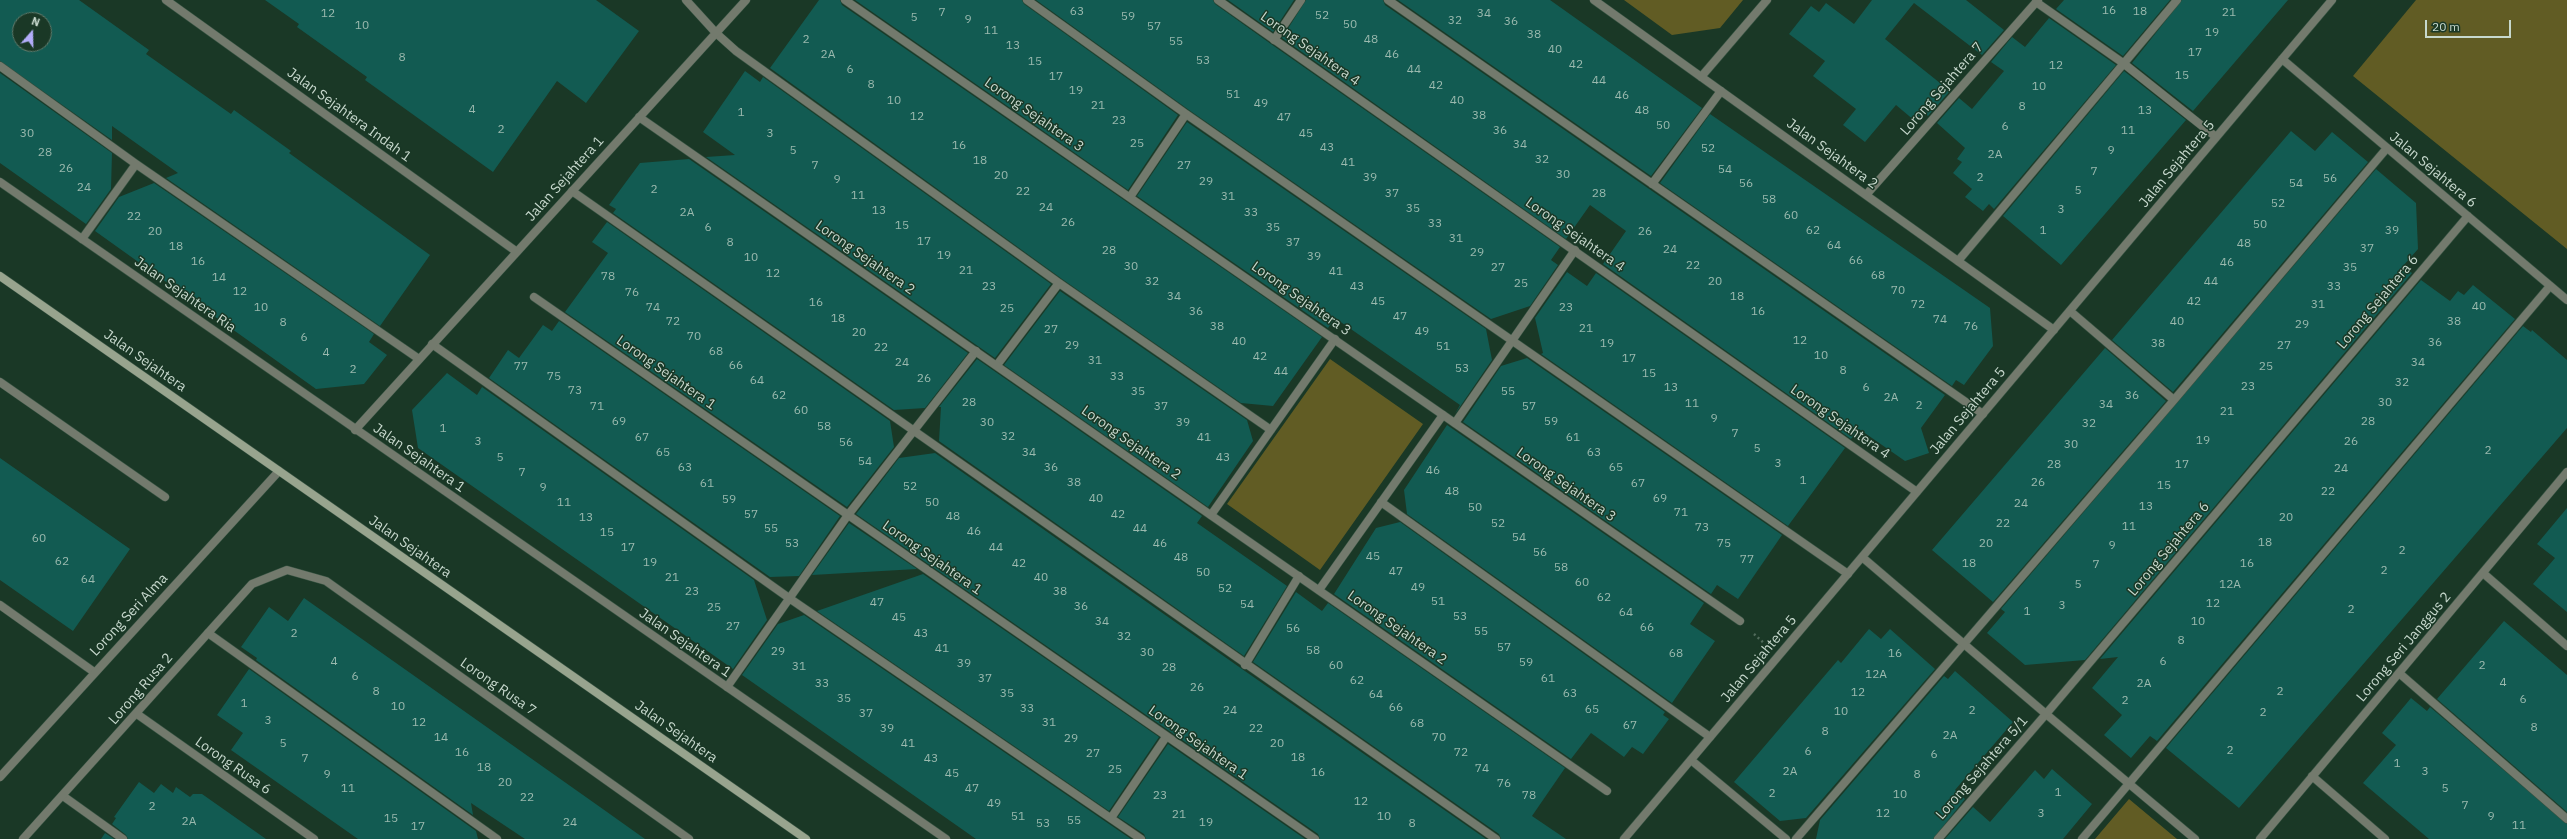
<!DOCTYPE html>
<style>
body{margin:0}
#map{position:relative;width:2567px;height:839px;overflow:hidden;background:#1a3826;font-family:"IBM Plex Sans",sans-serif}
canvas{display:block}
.north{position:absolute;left:12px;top:12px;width:40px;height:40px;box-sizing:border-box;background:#1a3826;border:1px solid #5f7869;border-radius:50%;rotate:20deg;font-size:11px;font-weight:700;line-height:16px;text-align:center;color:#c7d8cd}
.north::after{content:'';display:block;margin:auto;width:14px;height:18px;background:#b2adf9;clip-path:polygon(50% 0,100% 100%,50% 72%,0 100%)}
.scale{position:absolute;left:2425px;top:20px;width:86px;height:18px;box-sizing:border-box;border:2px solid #c7d8cd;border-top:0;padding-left:5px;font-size:12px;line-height:14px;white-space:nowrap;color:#c7d8cd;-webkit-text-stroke:3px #1a3826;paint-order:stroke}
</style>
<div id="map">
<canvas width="2567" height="839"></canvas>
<div class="north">N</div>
<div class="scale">20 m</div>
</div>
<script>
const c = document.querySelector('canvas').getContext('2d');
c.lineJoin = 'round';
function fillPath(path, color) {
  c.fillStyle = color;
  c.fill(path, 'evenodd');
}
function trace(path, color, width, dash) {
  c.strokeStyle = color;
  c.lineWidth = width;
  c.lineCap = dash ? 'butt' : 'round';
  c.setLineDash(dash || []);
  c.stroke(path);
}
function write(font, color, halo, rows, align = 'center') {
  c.font = font + ' "IBM Plex Sans",sans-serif';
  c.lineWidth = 3;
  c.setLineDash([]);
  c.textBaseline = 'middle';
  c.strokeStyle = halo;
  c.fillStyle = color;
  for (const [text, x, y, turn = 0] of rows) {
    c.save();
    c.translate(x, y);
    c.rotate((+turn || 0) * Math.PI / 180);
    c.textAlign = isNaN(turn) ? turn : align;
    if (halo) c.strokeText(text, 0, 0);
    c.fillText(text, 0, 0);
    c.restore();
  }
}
fillPath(new Path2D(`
 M1624 0H1743L1720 28 1672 35Z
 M2416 0H2567V249L2353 76Z
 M1330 359 1423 424 1320 570 1227 504Z
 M2129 799 2177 839H2095Z`), '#615c24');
fillPath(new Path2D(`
 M0 0H79L149 50 146 54 231 114 234 110 291 151 289 153 430 255 380 326 166 178 178 173 112 126V140L0 61ZM20 20H44V44H20Z
 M265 0H596L639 31 586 103 557 81 493 172 365 80 367 77 297 27 299 24Z
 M819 0H840L842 5 1322 337 1273 406 1241 403 1062 279 770 68Z
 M855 0H1022L1024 4 1178 115 1128 190Z
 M1036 0H1213L1215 4 1271 44 1560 247 1551 260 1558 265 1530 306 1491 319 1189 110Z
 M1228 0H1294L1273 32Z
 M1306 0H1383L1385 5 1945 395 1921 428 1929 453 1905 461 1859 429 1851 439 1603 264 1626 231 1590 205 1566 239 1282 38Z
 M1398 0H1550L1702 108 1651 176Z
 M1872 0H1966L2004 30 1982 55 1914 3 1885 39 1950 91 1928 116 1923 112 1915 121 1896 105 1865 142 1843 125 1856 109 1813 76 1825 61 1789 34 1811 6 1819 12 1826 3 1854 24Z
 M2064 0H2170L2123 56 2056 9Z
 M2182 0H2288L2193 111 2132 63Z
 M2049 18 2116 65 1994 209 1989 204 1983 211 1965 197 1972 189 1953 173 1962 162 1957 159 1965 148 1937 123 1959 98 1972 109 2004 71 1991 62 2012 37 2025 47Z
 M745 71 760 82 763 77 1051 284 995 358 706 157 735 155 703 132Z
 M2124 71 2186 120 2061 265 2003 216Z
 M0 73 112 153 111 189 86 224 0 163Z
 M1710 114 1990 308 1993 346 1964 385 1956 380 1952 386 1660 183Z
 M1187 122 1486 329 1492 360 1455 414 1460 405 1335 318 1328 328 1137 196Z
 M2291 131 2315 151 2332 132 2368 162 2173 392 2112 340Z
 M689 159 968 353 925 408 894 410 613 213 616 209 609 205 640 163Z
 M2376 169 2416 203 2418 249 2403 266 2412 273 2085 660 2025 665 1987 633 2005 612 2001 609Z
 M154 183 374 334 369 342 387 355 364 384 316 389 95 231 119 197Z
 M607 222 890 421 894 447 847 507 565 312 608 253 592 242Z
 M1567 272 1587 286 1596 273 1845 448 1788 526 1541 354 1543 353 1535 318Z
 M2421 280 2450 301 2458 291 2464 295 2473 285 2515 319 2157 741 2150 736 2131 758 2104 735 2122 715 2092 688 2118 657 2100 659Z
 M1060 291 1247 420 1253 441 1208 507 1004 365Z
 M559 321 840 516 799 576 770 577 489 378 508 350 519 358 543 325 552 331Z
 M2523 326 2531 332 2532 330 2567 360V428L2239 808 2166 748Z
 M2105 348 2166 401 1993 602 1932 550Z
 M1527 358 1782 535 1738 599 1717 585 1711 594 1463 422 1501 366Z
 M977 359 1202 516 1197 523 1287 586 1244 656 939 441 941 407H939Z
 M447 373 477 395 482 387 754 580 767 620 733 669 418 448 412 410Z
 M1447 425 1704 603 1690 624 1715 641 1672 703 1407 514 1404 490Z
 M935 453 1242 669 1486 839H1320L1318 834 856 514 899 458Z
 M0 458 130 549 73 631 0 580Z
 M2567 508V612L2533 584 2555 558 2537 544Z
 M1400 522 1665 712 1663 715 1669 719 1643 754 1632 747 1624 757 1591 733 1571 759 1334 594 1376 528Z
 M849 523 917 569 812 575Z
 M923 574 1159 737 1109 811 817 611Z
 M1296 592 1322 611 1328 603 1565 768 1532 816 1566 839H1501L1499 834 1253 662Z
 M304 598 600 807 645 839H525L471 803 473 815 256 660 257 658 241 647 269 607 288 621Z
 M804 615 1131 839H976L742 675 778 624Z
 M2504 621 2567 675V812L2437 699Z
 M1869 629 1881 639 1890 629 1935 669 1806 818 1780 821 1734 782 1838 660 1841 663Z
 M249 669 476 831 478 839H358L231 750 243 733 217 715Z
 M1955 671 2013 722 1955 790 1965 799 1933 839H1816L1820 820 1944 676 1948 679Z
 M2411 698 2427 711 2430 707 2567 824V839H2429L2363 783 2396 745 2382 733Z
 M1168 744 1305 839H1146L1144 834 1118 817Z
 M2052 769 2092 804 2063 839H1945L1973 807 1990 822 2035 770 2044 779Z
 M139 782 154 793 161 784 173 793 176 787 190 797 193 794H202L266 839H128L126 835 112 824 116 818 114 817Z
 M105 833 114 839H101Z`), '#125b52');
const lane = new Path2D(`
 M1027 0 1186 114 1848 574
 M1388 0 1983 414
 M2036 2 2123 63 2216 137
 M716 33 736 51 1059 283 1271 430
 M1274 40 1301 0
 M0 66 136 164 419 359
 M1652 184 1721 91
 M572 191 1496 839
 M1130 197 1186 114
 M82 239 136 164
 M1958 261 2177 0
 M2070 311 2174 400
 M432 344 789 598 1141 839
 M997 365 1059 283
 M1455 423 1575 250
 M1381 502 1710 737
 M1211 515 1335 339
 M1319 590 1443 415
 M0 605 94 672
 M208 633 497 839
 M1245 665 1299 576
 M2399 673 2567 819
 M727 687 848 515 976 351
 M2046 714 2195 839
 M1691 760 1786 839
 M63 796 123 839
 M1111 818 1166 737
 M1796 839 2174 400 2387 148
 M2082 839 2550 286`);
const street = new Path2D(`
 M166 0 517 252
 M686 0 716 33
 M845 0 1740 621
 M1218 0 1917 492
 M1594 0 2054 330
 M2282 59 2567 300
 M1701 77 1767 0
 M639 117 1607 791
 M0 182 946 839
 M1866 195 2038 0
 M534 297 1315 839
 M0 382 165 497
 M355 430 746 0
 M1862 557 2046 714 2468 216
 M2483 573 2567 646
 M137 714 314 839
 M2312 776 2385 839
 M0 777 279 471
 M23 839 252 584 287 570 326 581 689 839
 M1624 839 2332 0
 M1938 839 2046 714
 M2260 839 2567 472`);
const secondary = new Path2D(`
 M0 276 806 839`);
trace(lane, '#395544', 9);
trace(street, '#395544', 9);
trace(secondary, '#395544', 9);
trace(new Path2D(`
 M1754 634 1765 644`), '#516b5b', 2.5, [2, 3]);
trace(lane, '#737a6d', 8);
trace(street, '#737a6d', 8);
trace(secondary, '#98a48e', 8);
write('12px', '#9ab9ae', null, [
 ["16",2109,11],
 ["63",1077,12],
 ["18",2140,12],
 ["7",942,13],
 ["21",2229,13],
 ["12",328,14],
 ["34",1484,14],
 ["52",1322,16],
 ["59",1128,17],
 ["5",914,18],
 ["9",968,20],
 ["32",1455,21],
 ["36",1511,22],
 ["50",1350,25],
 ["10",362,26],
 ["57",1154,27],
 ["11",991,31],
 ["19",2212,33],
 ["38",1534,35],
 ["2",806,40],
 ["48",1371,40],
 ["55",1176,42],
 ["13",1013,46],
 ["40",1555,50],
 ["17",2195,53],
 ["2A",828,55],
 ["46",1392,55],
 ["8",402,58],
 ["53",1203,61],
 ["15",1035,62],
 ["42",1576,65],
 ["12",2056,66],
 ["6",850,70],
 ["44",1414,70],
 ["15",2182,76],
 ["17",1056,77],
 ["44",1599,81],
 ["8",871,85],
 ["42",1436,86],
 ["10",2039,87],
 ["19",1076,91],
 ["51",1233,95],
 ["46",1622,96],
 ["10",894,101],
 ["40",1457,101],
 ["49",1261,104],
 ["21",1098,106],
 ["8",2022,107],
 ["4",472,110],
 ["48",1642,111],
 ["13",2145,111],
 ["1",741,113],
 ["38",1479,116],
 ["12",917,117],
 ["47",1284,118],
 ["23",1119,121],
 ["50",1663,126],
 ["6",2005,127],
 ["2",501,130],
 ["36",1500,131],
 ["11",2128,131],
 ["30",27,134],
 ["3",770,134],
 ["45",1306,134],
 ["25",1137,144],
 ["34",1520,145],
 ["16",959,146],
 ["43",1327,148],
 ["52",1708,149],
 ["5",793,151],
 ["9",2111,151],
 ["28",45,153],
 ["2A",1995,155],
 ["32",1542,160],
 ["18",980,161],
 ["41",1348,163],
 ["7",815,166],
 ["27",1184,166],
 ["26",66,169],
 ["54",1725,170],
 ["7",2094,172],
 ["30",1563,175],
 ["20",1001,176],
 ["39",1370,178],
 ["2",1980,178],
 ["56",2330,179],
 ["9",837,180],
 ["29",1206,182],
 ["56",1746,184],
 ["54",2296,184],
 ["24",84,188],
 ["2",654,190],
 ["5",2078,191],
 ["22",1023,192],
 ["37",1392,194],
 ["28",1599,194],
 ["11",858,196],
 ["31",1228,197],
 ["58",1769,200],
 ["52",2278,204],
 ["24",1046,208],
 ["35",1413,209],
 ["3",2061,210],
 ["13",879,211],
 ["2A",687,213],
 ["33",1251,213],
 ["60",1791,216],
 ["22",134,217],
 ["26",1068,223],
 ["33",1435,224],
 ["50",2260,225],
 ["15",902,226],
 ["6",708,228],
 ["35",1273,228],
 ["62",1813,231],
 ["1",2043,231],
 ["39",2392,231],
 ["20",155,232],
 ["26",1645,232],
 ["31",1456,239],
 ["17",924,242],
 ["8",730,243],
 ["37",1293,243],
 ["48",2244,244],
 ["64",1834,246],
 ["18",176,247],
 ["37",2367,249],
 ["24",1670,250],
 ["28",1109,251],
 ["29",1477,253],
 ["19",944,256],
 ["39",1314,257],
 ["10",751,258],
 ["66",1856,261],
 ["16",198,262],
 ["46",2227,263],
 ["22",1693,266],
 ["30",1131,267],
 ["27",1498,268],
 ["35",2350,268],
 ["21",966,271],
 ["41",1336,272],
 ["12",773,274],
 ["68",1878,276],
 ["78",608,277],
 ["14",219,278],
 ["32",1152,282],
 ["20",1715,282],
 ["44",2211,282],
 ["25",1521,284],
 ["23",989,287],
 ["43",1357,287],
 ["33",2334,287],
 ["70",1898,291],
 ["12",240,292],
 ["76",632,293],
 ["34",1174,297],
 ["18",1737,297],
 ["45",1378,302],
 ["42",2194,302],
 ["16",816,303],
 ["72",1918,305],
 ["31",2318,305],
 ["40",2479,307],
 ["10",261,308],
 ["74",653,308],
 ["23",1566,308],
 ["25",1007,309],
 ["36",1196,312],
 ["16",1758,312],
 ["47",1400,317],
 ["18",838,319],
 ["74",1940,320],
 ["72",673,322],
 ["40",2177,322],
 ["38",2454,322],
 ["8",283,323],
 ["29",2302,325],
 ["38",1217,327],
 ["76",1971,327],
 ["21",1586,329],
 ["27",1051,330],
 ["49",1422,332],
 ["20",859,333],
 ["70",694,337],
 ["6",304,338],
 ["12",1800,341],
 ["40",1239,342],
 ["36",2435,343],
 ["19",1607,344],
 ["38",2158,344],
 ["29",1072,346],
 ["27",2284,346],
 ["51",1443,347],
 ["22",881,348],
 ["68",716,352],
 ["4",326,353],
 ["10",1821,356],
 ["42",1260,357],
 ["17",1629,359],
 ["31",1095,361],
 ["24",902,363],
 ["34",2418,363],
 ["66",736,366],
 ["77",521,367],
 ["25",2266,367],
 ["53",1462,369],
 ["2",353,370],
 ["8",1843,371],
 ["44",1281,372],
 ["15",1649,374],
 ["75",554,377],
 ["33",1117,377],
 ["26",924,379],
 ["64",757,381],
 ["32",2402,383],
 ["23",2248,387],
 ["13",1671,388],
 ["6",1866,388],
 ["73",575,391],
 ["35",1138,392],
 ["55",1508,392],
 ["62",779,396],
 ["36",2132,396],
 ["2A",1891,398],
 ["28",969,403],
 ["30",2385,403],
 ["11",1692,404],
 ["34",2106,405],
 ["2",1919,406],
 ["71",597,407],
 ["37",1161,407],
 ["57",1529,407],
 ["60",801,411],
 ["21",2227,412],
 ["9",1714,419],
 ["69",619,422],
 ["59",1551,422],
 ["28",2368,422],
 ["30",987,423],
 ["39",1183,423],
 ["32",2089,424],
 ["58",824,427],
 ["1",443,429],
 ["7",1735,434],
 ["32",1008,437],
 ["67",642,438],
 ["41",1204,438],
 ["61",1573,438],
 ["19",2203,441],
 ["3",478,442],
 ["26",2351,442],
 ["56",846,443],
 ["30",2071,445],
 ["5",1757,449],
 ["2",2488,451],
 ["65",663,453],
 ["34",1029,453],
 ["63",1594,453],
 ["5",500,458],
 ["43",1223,458],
 ["54",865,462],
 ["3",1778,464],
 ["28",2054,465],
 ["17",2182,465],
 ["63",685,468],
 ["36",1051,468],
 ["65",1616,468],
 ["24",2341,469],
 ["46",1433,471],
 ["7",522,473],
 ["1",1803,481],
 ["38",1074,483],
 ["26",2038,483],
 ["61",707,484],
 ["67",1638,484],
 ["15",2164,486],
 ["52",910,487],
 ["9",543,488],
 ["48",1452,492],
 ["22",2328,492],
 ["40",1096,499],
 ["69",1660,499],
 ["59",729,500],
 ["11",564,503],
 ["50",932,503],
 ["24",2021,504],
 ["13",2146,507],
 ["50",1475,508],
 ["71",1681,513],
 ["57",751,515],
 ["42",1118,515],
 ["48",953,517],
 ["13",586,518],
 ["20",2286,518],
 ["52",1498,524],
 ["22",2003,524],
 ["11",2129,527],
 ["73",1702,528],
 ["55",771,529],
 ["44",1140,529],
 ["46",974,532],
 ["15",607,533],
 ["54",1519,538],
 ["60",39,539],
 ["18",2265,543],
 ["53",792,544],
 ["46",1160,544],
 ["75",1724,544],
 ["20",1986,544],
 ["9",2112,546],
 ["17",628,548],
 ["44",996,548],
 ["2",2402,551],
 ["56",1540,553],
 ["45",1373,557],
 ["48",1181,558],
 ["77",1747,560],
 ["62",62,562],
 ["19",650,563],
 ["42",1019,564],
 ["18",1969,564],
 ["16",2247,564],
 ["7",2096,565],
 ["58",1561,568],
 ["2",2384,571],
 ["47",1396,572],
 ["50",1203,573],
 ["21",672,578],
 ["40",1041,578],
 ["64",88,580],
 ["60",1582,583],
 ["5",2078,585],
 ["12A",2230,585],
 ["49",1418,588],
 ["52",1225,589],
 ["23",692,592],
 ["38",1060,592],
 ["62",1604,598],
 ["51",1438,602],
 ["47",877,603],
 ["12",2213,604],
 ["54",1247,605],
 ["3",2062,606],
 ["36",1081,607],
 ["25",714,608],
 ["2",2351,610],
 ["1",2027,612],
 ["64",1626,613],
 ["53",1460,617],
 ["45",899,618],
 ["34",1102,622],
 ["10",2198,622],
 ["27",733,627],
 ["66",1647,628],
 ["56",1293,629],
 ["55",1481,632],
 ["2",294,634],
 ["43",921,634],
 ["32",1124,637],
 ["8",2181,641],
 ["57",1504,648],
 ["41",942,649],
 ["58",1313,651],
 ["29",778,652],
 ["30",1147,653],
 ["68",1676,654],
 ["16",1895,654],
 ["4",334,662],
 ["6",2163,662],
 ["59",1526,663],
 ["39",964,664],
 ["60",1336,666],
 ["2",2482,666],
 ["31",799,667],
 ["28",1169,668],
 ["12A",1876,675],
 ["6",355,677],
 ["37",985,679],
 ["61",1548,679],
 ["62",1357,681],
 ["4",2503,683],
 ["33",822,684],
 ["2A",2144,684],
 ["26",1197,688],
 ["8",376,692],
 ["2",2280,692],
 ["12",1858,693],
 ["35",1007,694],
 ["63",1570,694],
 ["64",1376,695],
 ["35",844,699],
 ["6",2523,700],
 ["2",2125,701],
 ["1",244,704],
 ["10",398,707],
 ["66",1396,708],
 ["33",1027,709],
 ["65",1592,710],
 ["24",1230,711],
 ["2",1972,711],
 ["10",1841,712],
 ["2",2263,713],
 ["37",866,714],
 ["3",268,721],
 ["12",419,723],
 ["31",1049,723],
 ["68",1417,724],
 ["67",1630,726],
 ["8",2534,728],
 ["39",887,729],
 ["22",1256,729],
 ["8",1825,732],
 ["2A",1950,736],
 ["14",441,738],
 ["70",1439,738],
 ["29",1071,739],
 ["5",283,744],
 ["41",908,744],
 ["20",1277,744],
 ["2",2230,751],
 ["6",1808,752],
 ["16",462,753],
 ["72",1461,753],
 ["27",1093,754],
 ["6",1934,755],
 ["18",1298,758],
 ["7",305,759],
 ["43",931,759],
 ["1",2397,764],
 ["18",484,768],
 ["74",1482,769],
 ["25",1115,770],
 ["2A",1790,772],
 ["3",2425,772],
 ["16",1318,773],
 ["45",952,774],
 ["9",327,775],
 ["8",1917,775],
 ["20",505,783],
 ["76",1504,784],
 ["11",348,789],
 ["47",972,789],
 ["5",2445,789],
 ["1",2058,793],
 ["2",1772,794],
 ["10",1900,795],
 ["23",1160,796],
 ["78",1529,796],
 ["22",527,798],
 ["12",1361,802],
 ["49",994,804],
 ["7",2465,806],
 ["2",152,807],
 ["12",1883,814],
 ["3",2041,814],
 ["21",1179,815],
 ["51",1018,817],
 ["10",1384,817],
 ["9",2491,817],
 ["15",391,819],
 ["55",1074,821],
 ["2A",189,822],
 ["24",570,823],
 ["19",1206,823],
 ["53",1043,824],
 ["8",1412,824],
 ["11",2519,826],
 ["17",418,827]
]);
write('14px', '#c7d8cd', '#1a3826', [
 ["Lorong Sejahtera 4",1310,49,35],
 ["Lorong Sejahtera 7",1942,89,-49],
 ["Jalan Sejahtera Indah 1",349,115,36],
 ["Lorong Sejahtera 3",1034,115,35],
 ["Jalan Sejahtera 2",1832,154,36],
 ["Jalan Sejahtera 5",2177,164,-50],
 ["Jalan Sejahtera 6",2433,170,40],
 ["Jalan Sejahtera 1",565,179,-48],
 ["Lorong Sejahtera 4",1575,235,35],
 ["Lorong Sejahtera 2",865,258,35],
 ["Jalan Sejahtera Ria",185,295,35],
 ["Lorong Sejahtera 3",1301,299,35],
 ["Lorong Sejahtera 6",2378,302,-50],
 ["Jalan Sejahtera",145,361,35],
 ["Lorong Sejahtera 1",666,373,35],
 ["Jalan Sejahtera 5",1968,411,-50],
 ["Lorong Sejahtera 4",1840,422,35],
 ["Lorong Sejahtera 2",1131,443,35],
 ["Jalan Sejahtera 1",419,458,35],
 ["Lorong Sejahtera 3",1566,485,35],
 ["Jalan Sejahtera",410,547,35],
 ["Lorong Sejahtera 6",2169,549,-50],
 ["Lorong Sejahtera 1",932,558,35],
 ["Lorong Seri Alma",129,615,-47],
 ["Lorong Sejahtera 2",1397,628,35],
 ["Jalan Sejahtera 1",685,643,35],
 ["Lorong Seri Janggus 2",2404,647,-50],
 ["Jalan Sejahtera 5",1759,659,-50],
 ["Lorong Rusa 7",498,687,35],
 ["Lorong Rusa 2",141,689,-49],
 ["Jalan Sejahtera",676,732,35],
 ["Lorong Sejahtera 1",1198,743,35],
 ["Lorong Rusa 6",233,766,35],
 ["Lorong Sejahtera 5/1",1982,768,-49]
]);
</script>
